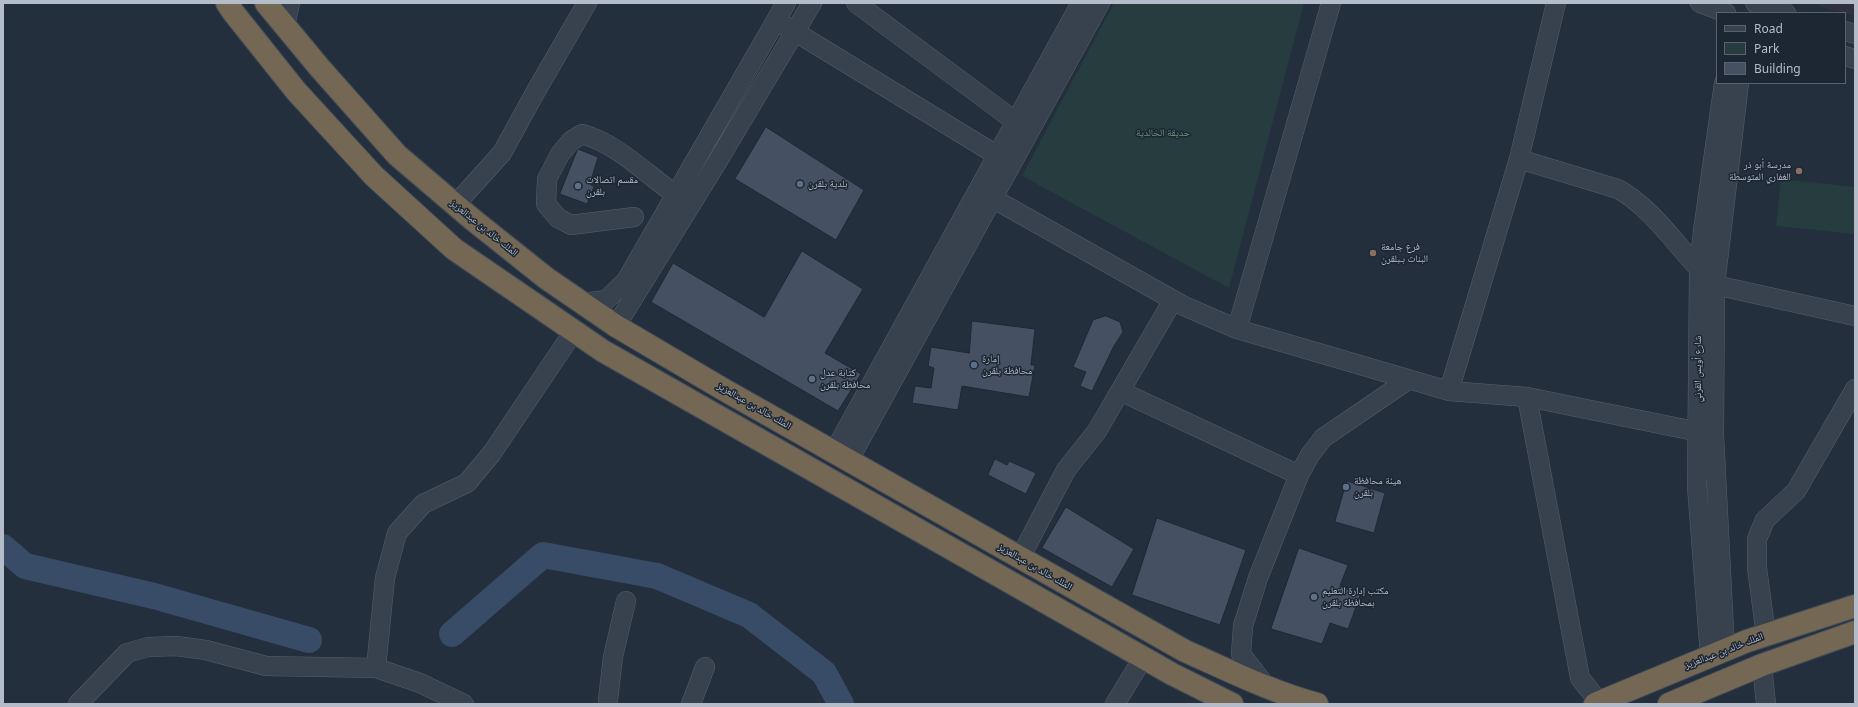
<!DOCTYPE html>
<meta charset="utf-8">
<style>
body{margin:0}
#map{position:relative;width:1858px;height:707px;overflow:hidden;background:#242f3e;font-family:"Noto Sans",sans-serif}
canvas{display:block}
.frame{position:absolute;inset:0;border:4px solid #b4bcc9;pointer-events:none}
.legend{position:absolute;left:1716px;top:12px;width:130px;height:72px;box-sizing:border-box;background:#1d2633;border:1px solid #59626f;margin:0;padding:5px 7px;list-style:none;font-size:12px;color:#b4bcc9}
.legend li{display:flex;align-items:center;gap:8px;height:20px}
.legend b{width:20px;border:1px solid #59626f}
</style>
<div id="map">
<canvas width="1858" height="707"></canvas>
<div class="frame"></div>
<ul class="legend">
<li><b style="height:5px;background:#38414e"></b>Road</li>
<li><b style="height:11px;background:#263c3f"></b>Park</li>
<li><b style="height:11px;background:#455162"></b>Building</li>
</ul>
</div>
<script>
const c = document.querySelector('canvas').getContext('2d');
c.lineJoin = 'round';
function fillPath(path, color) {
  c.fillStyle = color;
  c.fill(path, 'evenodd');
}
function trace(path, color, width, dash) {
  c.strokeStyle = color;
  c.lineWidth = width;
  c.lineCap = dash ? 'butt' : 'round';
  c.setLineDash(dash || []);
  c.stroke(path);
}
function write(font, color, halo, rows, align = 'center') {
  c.font = font + ' "Noto Sans","Noto Naskh Arabic",sans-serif';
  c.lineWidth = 3;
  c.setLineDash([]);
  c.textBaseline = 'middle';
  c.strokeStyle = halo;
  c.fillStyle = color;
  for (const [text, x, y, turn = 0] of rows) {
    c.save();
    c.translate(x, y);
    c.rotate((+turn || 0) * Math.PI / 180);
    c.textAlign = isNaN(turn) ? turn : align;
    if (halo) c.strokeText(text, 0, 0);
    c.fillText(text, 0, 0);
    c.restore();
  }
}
fillPath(new Path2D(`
 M1814 3H1855V16L1823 7Z`), '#32303f');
fillPath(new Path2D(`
 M1114 3H1304L1229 288 1022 176Z
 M1781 179 1855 187V234L1776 226Z`), '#263c3f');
trace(new Path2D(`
 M3 547 25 566 154 596 309 640
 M452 634 543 555 657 576 749 615 824 673 841 704`), '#394c67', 26);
const building = new Path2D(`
 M766 127 864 190 836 240 735 179Z
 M578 149 598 157 590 184 594 187 587 204 560 194Z
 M802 251 863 289 825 353 861 374 838 411 651 302 673 263 764 317Z
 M1106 316 1120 322 1123 332 1114 346 1092 391 1080 386 1086 372 1073 367 1093 320Z
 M972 321 1035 329 1031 365H1035L1029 397 962 386 958 410 912 403 915 386 931 388 934 368 928 366 931 347 969 353Z
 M995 459 1007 465 1009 461 1036 473 1026 494 988 475Z
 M1347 481 1385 493 1374 533 1335 522Z
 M1066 507 1134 549 1112 587 1042 548Z
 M1157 518 1246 550 1220 625 1132 595Z
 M1299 548 1348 565 1340 586 1361 593 1348 629 1330 623 1322 644 1271 629Z`);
fillPath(building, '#455162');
trace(building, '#1f2835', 1);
const minor = new Path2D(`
 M856 3 1027 130
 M1700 3 1726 13
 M1755 3 1786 13
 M784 25 1008 162
 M285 26 290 3
 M1845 31 1855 34
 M1845 56 1855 59
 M1519 159 1618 189C1655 209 1683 256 1715 285L1855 316
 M978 192 992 198 1184 306 1237 329 1449 391 1527 397 1714 435
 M455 205 502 153 536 91 587 3
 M634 217 571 225 558 218 546 204 547 179 560 154 571 141 582 134C618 144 646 174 676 195
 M583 303 606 300 626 281 786 3
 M616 326 716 164 812 3
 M1237 329 1331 3
 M1120 391 1299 475
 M1449 391 1519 159 1556 3
 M1527 397 1580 678 1599 702
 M834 452 1081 3
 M849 460 1100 3
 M1020 558 1066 470 1097 431 1173 300
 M1766 635 1757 568V539L1765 520 1796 491 1855 389
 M1725 650 1714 435 1715 285 1739 83
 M1710 656 1697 486 1699 270 1703 231 1724 83
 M1762 665 1766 704
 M376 668 385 578 397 533 423 504 467 483 492 453 574 331
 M1265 685 1241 654 1243 626 1258 578 1299 475 1310 455 1323 438 1408 380
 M608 700 613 657 626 601
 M78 704 127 653 148 647 176 646 206 650 266 666 376 668 420 683 464 704
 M691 704 705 667
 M1115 704 1143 658`);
const highway = new Path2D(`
 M227 3 233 12 296 91 374 176 454 249 603 351 1172 674 1232 704
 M266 3 319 67 397 155 472 219 546 278 616 326 721 388 1185 651C1228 670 1272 692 1317 704
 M1595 704 1747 641 1855 606
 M1669 704 1762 665 1855 632`);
trace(minor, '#565f6c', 20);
trace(highway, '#434c59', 24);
trace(minor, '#38414e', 19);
trace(highway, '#746855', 22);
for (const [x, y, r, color] of [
 [1799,171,4,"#8d6e63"],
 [800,184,4,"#5c6f8a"],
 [578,186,4,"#5c6f8a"],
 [1373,253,4,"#8d6e63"],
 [974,365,4,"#5c6f8a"],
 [812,379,4,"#5c6f8a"],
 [1346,487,4,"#5c6f8a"],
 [1314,597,4,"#5c6f8a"]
]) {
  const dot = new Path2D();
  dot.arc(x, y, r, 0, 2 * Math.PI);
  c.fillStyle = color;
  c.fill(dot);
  trace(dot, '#1d2633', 1.5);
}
write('10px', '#6b9a76', '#1d2633', [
 ["حديقة الخالدية",1163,133]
]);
write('10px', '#b4bcc9', '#1d2633', [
 ["مدرسة أبو ذر",1791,165,"right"],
 ["الغفاري المتوسطة",1791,177,"right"],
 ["مقسم اتصالات",586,180],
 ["بلقرن",586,192],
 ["بلدية بلقرن",808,184],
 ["فرع جامعة",1381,247],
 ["البنات بـبلقرن",1381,259],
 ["إمارة",982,359],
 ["محافظة بلقرن",982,371],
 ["كتابة عدل",820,373],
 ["محافظة بلقرن",820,385],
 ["هيئة محافظة",1354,481],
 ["بلقرن",1354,493],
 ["مكتب إدارة التعليم",1322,591],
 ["بمحافظة بلقرن",1322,603]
], 'left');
write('10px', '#b4bcc9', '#1d2633', [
 ["الملك خالد بن عبدالعزيز",484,228,39],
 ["شارع أويس القرني",1698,369,-90],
 ["الملك خالد بن عبدالعزيز",754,406,30],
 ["الملك خالد بن عبدالعزيز",1035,567,30],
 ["الملك خالد بن عبدالعزيز",1724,651,-21]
]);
</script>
